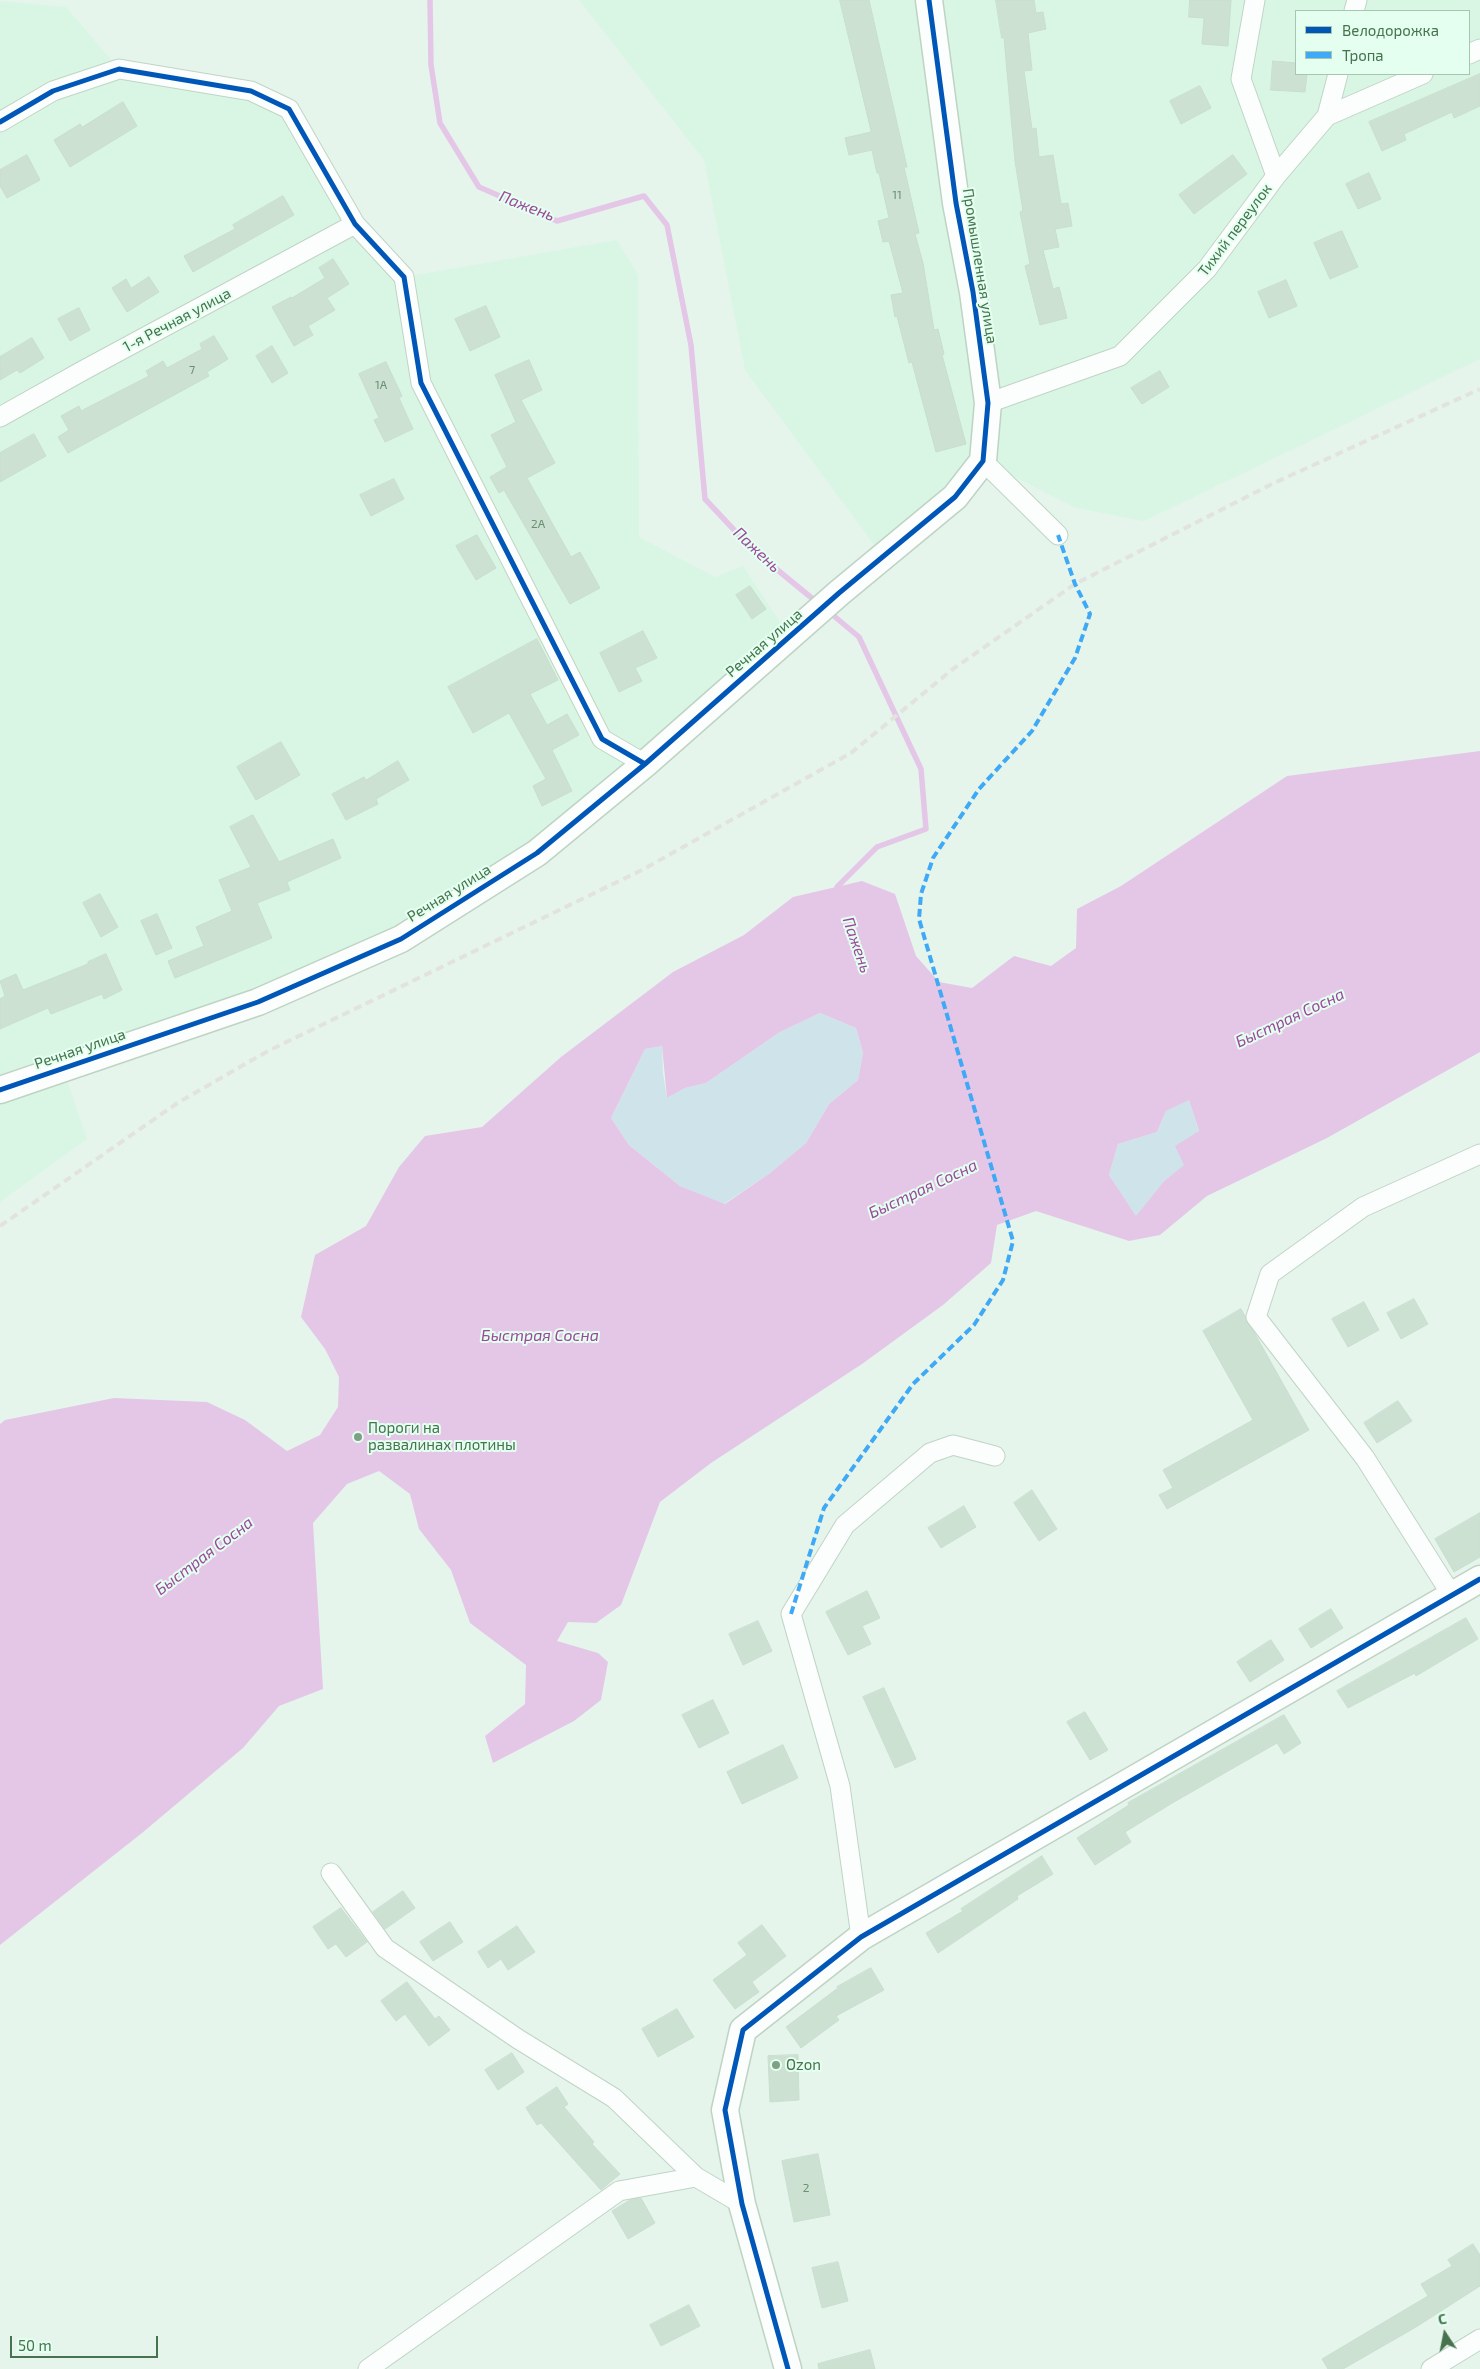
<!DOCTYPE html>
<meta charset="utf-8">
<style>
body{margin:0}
#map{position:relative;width:1480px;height:2369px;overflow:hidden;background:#e5f5ec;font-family:"Exo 2",sans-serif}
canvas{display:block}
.legend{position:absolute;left:1295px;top:10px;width:175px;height:65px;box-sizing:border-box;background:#e4fff0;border:1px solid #a5c7af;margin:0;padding:6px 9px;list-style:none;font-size:15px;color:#46724e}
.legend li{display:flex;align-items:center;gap:10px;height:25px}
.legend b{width:25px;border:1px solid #a5c7af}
.north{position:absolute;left:1420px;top:2309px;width:50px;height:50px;-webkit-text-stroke:4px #e4fff0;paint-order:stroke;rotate:349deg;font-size:14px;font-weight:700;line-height:20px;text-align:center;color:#46724e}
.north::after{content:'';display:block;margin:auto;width:18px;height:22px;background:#46724e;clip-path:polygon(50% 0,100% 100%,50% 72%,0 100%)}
.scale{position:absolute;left:10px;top:2336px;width:148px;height:22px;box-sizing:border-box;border:2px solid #46724e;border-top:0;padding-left:6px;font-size:15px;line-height:18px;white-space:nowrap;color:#46724e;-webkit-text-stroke:4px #e4fff0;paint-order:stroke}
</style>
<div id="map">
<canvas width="1480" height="2369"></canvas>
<ul class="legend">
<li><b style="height:6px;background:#0057b8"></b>Велодорожка</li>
<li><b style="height:6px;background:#3fa9f5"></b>Тропа</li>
</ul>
<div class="north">С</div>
<div class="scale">50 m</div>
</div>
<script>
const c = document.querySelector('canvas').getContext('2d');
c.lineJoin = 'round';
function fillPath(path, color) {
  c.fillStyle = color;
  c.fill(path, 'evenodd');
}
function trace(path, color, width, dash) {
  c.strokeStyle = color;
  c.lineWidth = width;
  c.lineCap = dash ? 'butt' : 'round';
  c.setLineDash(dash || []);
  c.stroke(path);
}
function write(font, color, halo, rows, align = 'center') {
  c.font = font + ' "Exo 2",sans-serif';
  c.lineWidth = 4;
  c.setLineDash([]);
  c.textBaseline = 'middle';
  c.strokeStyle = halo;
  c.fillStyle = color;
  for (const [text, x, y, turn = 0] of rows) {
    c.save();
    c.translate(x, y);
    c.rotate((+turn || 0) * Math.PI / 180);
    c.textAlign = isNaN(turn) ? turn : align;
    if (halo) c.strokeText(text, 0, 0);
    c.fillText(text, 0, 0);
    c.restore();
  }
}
fillPath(new Path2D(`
 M579 0H1480V359L1144 521 1076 508 983 461 883 557 745 370 704 160ZM1296 11H1469V74H1296Z
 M0 1 66 7 119 69 289 109 355 224 404 277 617 240 638 275 639 537 715 577 743 566 790 637 645 764 401 939 63 1069 87 1139 0 1202Z`), '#d9f6e4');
fillPath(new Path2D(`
 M820 1013 856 1028 863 1053 858 1080 829 1104 806 1143 770 1173 724 1204 680 1186 629 1145 611 1118 645 1049 662 1046 663 1073 667 1098 685 1088 706 1083 780 1032Z
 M1189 1099 1199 1132 1185 1165 1164 1181 1136 1217 1109 1175 1118 1144 1157 1132 1166 1111Z`), '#cfe4ea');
fillPath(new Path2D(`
 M1480 751V1052L1327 1138 1207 1196 1160 1235 1129 1241 1036 1211 997 1225 991 1263 943 1305 862 1364 711 1463 660 1502 621 1605 596 1623 568 1622 557 1641 598 1653 608 1662 601 1700 574 1721 493 1763 485 1736 525 1704 526 1665 470 1623 451 1570 419 1529 410 1494 379 1471 347 1484 313 1523 323 1689 279 1706 243 1748 142 1833 0 1945V1424L5 1420 114 1398 207 1402 245 1420 287 1451 320 1435 338 1407 339 1377 325 1349 301 1317 315 1255 366 1226 399 1167 425 1136 482 1127 561 1057 673 972 744 935 793 897 862 881 895 894 916 956 939 982 972 988 1014 956 1051 966 1076 948 1077 909 1121 886 1287 776ZM820 1013 856 1028 863 1053 858 1080 829 1104 806 1143 770 1173 725 1204 680 1186 629 1145 611 1118 645 1049 662 1046 667 1098 685 1088 706 1083 780 1032ZM1189 1100 1199 1131 1175 1146 1184 1165 1164 1181 1136 1216 1109 1175 1118 1144 1157 1132 1166 1111Z`), '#e4c7e7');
trace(new Path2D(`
 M430 0 431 65 440 123 479 187 557 221 644 196 667 225 691 345 705 499 752 549 819 604
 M828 611 859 637 921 769 926 829 877 847 837 887 839 892`), '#e4c7e7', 5.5);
const building = new Path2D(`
 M840 0H869L907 167H904L919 233 915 234 923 263 934 330 938 329 944 354 942 355 966 444 936 452 912 362 909 363 897 316 895 317 891 295 903 293 889 241 883 242 878 221 889 218 879 173H877L872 150 849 155 845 138 871 132Z
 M996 0H1034L1036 13 1043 12 1046 29 1028 33 1032 70 1024 71 1032 129 1036 128 1039 157 1053 155 1061 204 1068 203 1072 226 1055 229 1059 247 1043 250 1053 289 1059 287 1067 318 1040 325 1025 266 1030 264 1020 212 1023 211 1015 161 1004 37 1002 38Z
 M1190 0H1231L1228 46 1202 44 1204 18 1189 17Z
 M1273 61 1296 63V74H1307L1305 92 1271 90Z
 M1480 74V106L1454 118 1452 112 1404 134 1406 140 1382 151 1369 122Z
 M1200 86 1211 108 1181 124 1170 101Z
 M123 102 137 126 70 167 54 140 80 124 82 127Z
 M27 155 40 180 7 198 0 186V170Z
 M1233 155 1247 174 1194 214 1179 195Z
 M1369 173 1381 199 1358 209 1346 184Z
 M283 196 294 215 193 272 184 256 235 229 233 225Z
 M1342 231 1358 267 1330 279 1314 243Z
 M333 259 349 284 327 298 335 310 308 326 313 335 294 346 272 307 291 297 292 298 325 278 319 268Z
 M149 277 159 292 127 312 112 288 126 279 131 288Z
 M1286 280 1297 306 1269 318 1258 292Z
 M486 306 500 337 470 351 455 319Z
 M79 308 90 330 70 341 58 319Z
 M214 336 228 359 207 372 209 376 68 453 58 437 69 430 61 416 79 406 81 411 149 376 146 371 163 361 167 368 202 349 200 344Z
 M32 338 44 358 20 373 17 370 0 380V357Z
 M272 346 288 373 272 383 256 356Z
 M529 360 542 390 521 400 555 463 527 478 571 557 580 552 600 588 570 604 504 490 499 493 490 477 507 467 491 435 516 422 495 375Z
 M386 362 402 396 399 398 413 429 385 442 374 420 379 418 359 374Z
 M1160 371 1169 387 1142 404 1131 388Z
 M34 434 46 456 0 482V453Z
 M394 479 404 499 371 516 360 495Z
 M477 535 496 568 476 580 456 546Z
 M750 586 766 609 752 619 736 595Z
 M643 631 657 658 635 668 642 681 619 692 600 653Z
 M537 639 558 680 530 694 547 725 567 714 579 735 552 750 572 791 542 806 533 786 546 779 509 713 473 733 448 687Z
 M281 742 300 775 256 800 237 767Z
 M398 761 409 780 376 799 378 804 346 820 332 794 364 777 366 780Z
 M253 815 279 862 333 839 341 858 287 882 290 890 257 903 272 938 175 978 168 961 204 946 196 927 232 911 219 880 251 867 230 827Z
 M100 894 118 927 101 937 83 903Z
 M157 914 172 948 156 955 141 921Z
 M106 954 122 990 104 999 102 994 51 1014 48 1008 0 1029V999L5 996 0 981 16 974 23 990 88 964V962Z
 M1414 1299 1428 1324 1401 1339 1387 1313Z
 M1364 1302 1379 1330 1348 1347 1332 1319Z
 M1241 1309 1309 1430 1167 1509 1159 1495 1173 1488 1163 1470 1253 1420 1203 1331Z
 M1398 1401 1412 1421 1377 1443 1364 1423Z
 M1032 1490 1057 1529 1039 1541 1014 1503Z
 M964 1506 976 1527 941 1548 928 1528Z
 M1480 1513V1557L1454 1572 1435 1539Z
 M867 1591 880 1618 862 1626 871 1644 848 1655 826 1612Z
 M1331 1609 1343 1628 1311 1648 1299 1629Z
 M1466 1618 1478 1639 1416 1676 1415 1673 1348 1708 1337 1691Z
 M758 1621 772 1651 743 1665 729 1634Z
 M1271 1640 1284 1660 1250 1682 1237 1662Z
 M884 1688 916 1759 895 1768 863 1697Z
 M713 1700 729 1733 699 1748 682 1715Z
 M1085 1712 1108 1750 1090 1760 1067 1722Z
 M1284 1715 1301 1743 1284 1754 1277 1743 1174 1802 1125 1832 1131 1842 1095 1865 1077 1838 1129 1805 1128 1803Z
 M783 1745 798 1778 742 1804 727 1772Z
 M1042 1856 1053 1874 1017 1896 1018 1899 938 1953 926 1933 963 1911 961 1909Z
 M403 1891 415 1908 385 1929 373 1912Z
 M341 1908 367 1942 346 1957 336 1944 328 1949 313 1927Z
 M450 1922 463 1942 433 1961 420 1942Z
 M762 1925 786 1956 752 1982 759 1992 735 2009 713 1980 747 1955 738 1943Z
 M517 1926 535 1952 508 1970 501 1959 488 1968 478 1952Z
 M871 1968 884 1990 836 2016 839 2020 801 2048 786 2027 838 1988 837 1987Z
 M407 1982 435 2019 439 2016 450 2030 429 2046 405 2014 396 2021 381 2001Z
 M677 2009 694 2037 658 2057 642 2029Z
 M512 2053 524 2072 498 2090 485 2070Z
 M798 2055 799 2100 770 2102 768 2056Z
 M557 2087 568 2104 564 2107 594 2142 592 2144 620 2174 601 2190 541 2123 537 2125 526 2108Z
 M818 2154 830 2215 794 2222 782 2161Z
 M641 2198 655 2223 628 2239 612 2211 630 2200Z
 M1473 2244 1480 2255V2286L1416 2327 1343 2369H1328L1322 2359 1428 2296 1421 2284 1452 2266 1448 2260Z
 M838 2262 848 2301 822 2308 812 2268Z
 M689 2305 700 2326 661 2346 650 2325Z
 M870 2350 875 2369H819L818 2364Z`);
fillPath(building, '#cde1d3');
trace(building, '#c8dece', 1);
const street = new Path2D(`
 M1255 0 1241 79 1276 176
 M1354 11 1357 0
 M1469 54 1480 49
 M1327 116 1338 74
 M0 122 53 91 119 69 251 91 289 109 355 224 404 277 421 383 602 739 645 764
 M988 403 1120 356 1207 269 1276 176 1327 116 1423 74
 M0 417 84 370 355 224
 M983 461 1058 535
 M1451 1594 1365 1458 1256 1317 1270 1274 1363 1207 1480 1154
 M331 1873 385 1948 518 2039 614 2098 696 2177 742 2204
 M861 1937 840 1786 791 1614 845 1525 930 1453 953 1445 995 1456
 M368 2369 619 2191 696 2177
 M1431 2369 1480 2339`);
const secondary = new Path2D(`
 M0 1090 258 1002 401 939 537 853 645 764 839 593 955 497 983 461 988 403 973 292 956 203 929 0
 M788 2369 742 2204 725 2110 743 2030 861 1937 1480 1579`);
trace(street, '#c0d4c6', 21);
trace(secondary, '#bfd3c5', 29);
trace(street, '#fbfefc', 19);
trace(secondary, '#fbfefc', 26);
trace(new Path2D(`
 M0 1226 179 1102 268 1051 642 870 851 753 953 669 1075 584 1274 483 1480 389`), '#e2e2df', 4, [8, 5]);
trace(new Path2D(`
 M791 1614 824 1508 913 1384 974 1325 1003 1280 1013 1241 919 919 921 894 933 858 979 789 1032 731 1075 658 1090 614 1075 584 1058 535`), '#3fa9f5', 4, [8, 4]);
trace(new Path2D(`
 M0 122 53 91 119 69 251 91 289 109 355 224 404 277 421 383 602 739 645 764
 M0 1090 258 1002 401 939 537 853 645 764 839 593 955 497 983 461 988 403 973 292 956 203 929 0
 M788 2369 742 2204 725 2110 743 2030 861 1937 1480 1579`), '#0057b8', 5);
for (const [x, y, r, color] of [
 [358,1437,5,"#7ea085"],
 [776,2065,5,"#7ea085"]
]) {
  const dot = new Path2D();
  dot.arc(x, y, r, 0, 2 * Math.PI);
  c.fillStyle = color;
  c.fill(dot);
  trace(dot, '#e4fff0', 2);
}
write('12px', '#6a9072', null, [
 ["11",897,195],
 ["7",192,370],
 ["1А",381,385],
 ["2А",538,524],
 ["2",806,2188]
]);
write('15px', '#46724e', '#e4fff0', [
 ["Тихий переулок",1235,230,-53],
 ["Промышленная улица",980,266,81],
 ["1-я Речная улица",177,320,-28],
 ["Речная улица",764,643,-41],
 ["Речная улица",449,893,-32],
 ["Речная улица",80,1049,-19]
]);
write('15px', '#46724e', '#e4fff0', [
 ["Пороги на",368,1428],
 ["развалинах плотины",368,1445],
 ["Ozon",786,2065]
], 'left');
write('italic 16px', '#9b489b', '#e4fff0', [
 ["Пажень",527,206,21],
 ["Пажень",757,550,43],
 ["Пажень",857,945,71],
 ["Быстрая Сосна",1290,1018,-25],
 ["Быстрая Сосна",923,1189,-25],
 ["Быстрая Сосна",540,1336],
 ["Быстрая Сосна",204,1556,-37]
]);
</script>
